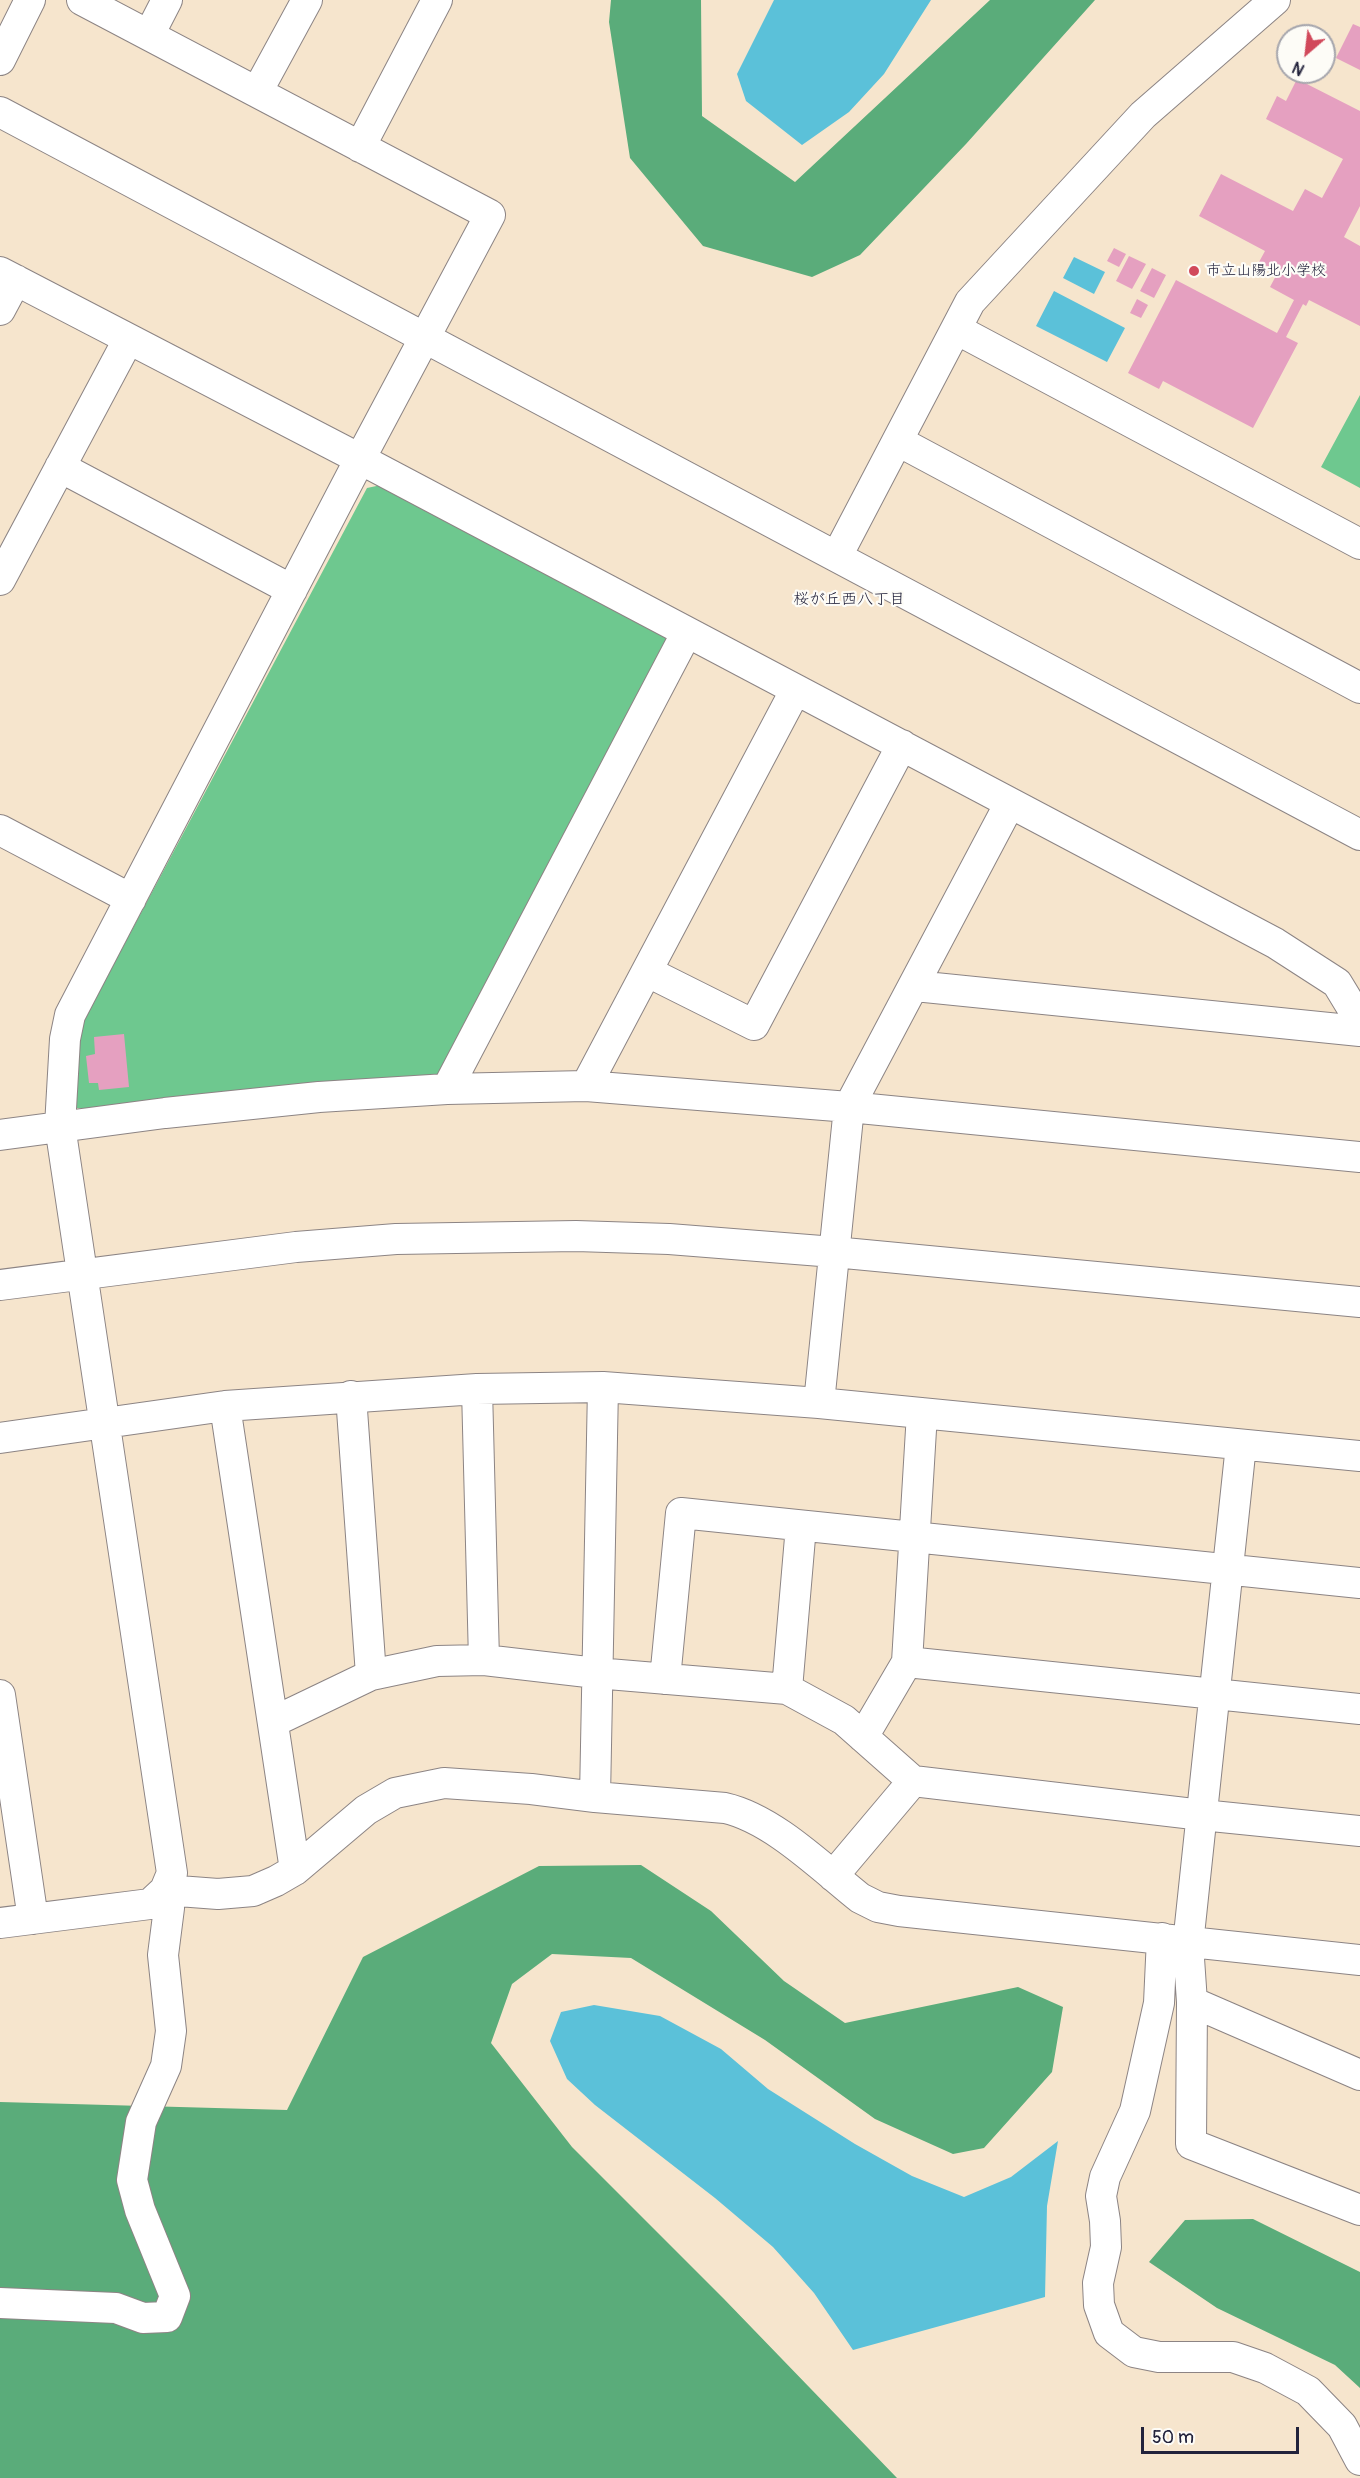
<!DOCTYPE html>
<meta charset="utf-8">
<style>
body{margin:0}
#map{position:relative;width:1360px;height:2478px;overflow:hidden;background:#f6e5cd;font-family:Pangolin,sans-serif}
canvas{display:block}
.north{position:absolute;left:1276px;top:24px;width:60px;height:60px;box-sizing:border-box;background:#fdfcf7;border:2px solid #a5a5ac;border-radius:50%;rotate:208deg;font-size:16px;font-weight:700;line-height:24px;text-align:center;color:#22223b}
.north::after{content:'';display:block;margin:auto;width:21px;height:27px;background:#d1495b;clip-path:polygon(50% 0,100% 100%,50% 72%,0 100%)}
.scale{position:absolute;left:1141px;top:2427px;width:158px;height:27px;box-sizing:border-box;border:3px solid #22223b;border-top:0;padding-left:8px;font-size:18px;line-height:21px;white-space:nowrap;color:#22223b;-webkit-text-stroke:4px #fdfcf7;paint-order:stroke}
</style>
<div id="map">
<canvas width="1360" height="2478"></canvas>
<div class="north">N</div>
<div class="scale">50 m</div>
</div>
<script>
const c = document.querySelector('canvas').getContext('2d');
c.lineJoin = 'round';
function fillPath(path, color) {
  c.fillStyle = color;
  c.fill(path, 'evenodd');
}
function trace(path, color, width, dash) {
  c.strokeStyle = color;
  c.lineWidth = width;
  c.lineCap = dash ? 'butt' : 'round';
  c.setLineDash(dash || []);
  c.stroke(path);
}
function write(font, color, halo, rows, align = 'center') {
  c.font = font + ' Pangolin,"Klee One",sans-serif';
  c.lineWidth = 4.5;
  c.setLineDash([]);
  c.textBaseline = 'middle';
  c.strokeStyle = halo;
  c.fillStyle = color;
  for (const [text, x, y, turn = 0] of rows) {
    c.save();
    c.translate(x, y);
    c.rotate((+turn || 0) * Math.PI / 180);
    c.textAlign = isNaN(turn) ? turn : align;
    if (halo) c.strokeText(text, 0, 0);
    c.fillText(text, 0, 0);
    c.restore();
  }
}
fillPath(new Path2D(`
 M1360 395V488L1321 467Z
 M386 484 663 630 668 648 448 1070 434 1078 90 1110 77 1108 73 1070 84 1020 367 488Z`), '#6ec88f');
fillPath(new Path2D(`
 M611 0H701L702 116 795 182 990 0H1095L966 144 860 255 812 277 703 246 630 158 609 22Z
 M641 1865 711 1911 784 1981 845 2023 1018 1987 1063 2007 1052 2072 984 2148 953 2154 875 2119 765 2040 631 1958 552 1954 512 1984 491 2043 572 2147 724 2299 897 2478H0V2102L287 2110 363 1957 539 1866Z
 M1253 2219 1360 2272V2388L1335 2365 1217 2308 1149 2262 1185 2220Z`), '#5aac7a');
fillPath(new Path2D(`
 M774 0H931L884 74 849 112 802 145 746 101 737 74Z
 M1074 257 1105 272 1094 294 1063 278Z
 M1054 291 1125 328 1107 362 1036 326Z
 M594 2005 660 2016 721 2049 768 2089 855 2144 912 2176 964 2197 1011 2177 1058 2141 1047 2206 1045 2297 853 2350 814 2293 773 2247 715 2198 595 2105 567 2079 550 2041 561 2012Z`), '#5bc1d9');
fillPath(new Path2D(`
 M1353 24 1360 27V70L1336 58Z
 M1297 79 1360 111V206L1344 237 1360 246V326L1309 300 1306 306 1303 304 1286 337 1298 343 1253 428 1163 381 1159 389 1128 373 1176 280 1277 333 1294 300 1270 287 1278 272 1259 262 1265 251 1199 216 1221 174 1293 211 1305 189 1322 198 1343 159 1266 119 1277 96 1286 101Z
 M1114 248 1126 254 1119 267 1107 261Z
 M1129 256 1146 264 1132 289 1116 281Z
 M1152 268 1166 275 1154 298 1140 291Z
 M1137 299 1148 305 1141 318 1130 313Z
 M124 1034 129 1087 99 1090 98 1083H89L86 1056 95 1054 94 1037Z`), '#e5a0c0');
const minor = new Path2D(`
 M149 35 167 0
 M0 60 30 0
 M257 92 307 0
 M0 112 1360 835
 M360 147 437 0
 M0 272 360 459 1275 943 1337 983 1360 1021
 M0 310 16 280
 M956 329 1360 544
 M898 441 1360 688
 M60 467 292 590
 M837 556 970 302 1143 115 1275 0
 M0 580 128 340
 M0 830 131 899
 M648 972 754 1025 902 745
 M915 986 1360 1031
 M586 1086 795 691
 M447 1089 687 632
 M0 1135 165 1113 319 1097 447 1089 586 1086 849 1107 1360 1157
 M0 1285 296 1247 396 1239 576 1236 669 1239 834 1252 1360 1302
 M477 1389 484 1660
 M351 1396 371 1675
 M819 1403 849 1107 1010 803
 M225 1406 295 1870
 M0 1438 225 1406 477 1389 603 1387 819 1403 1360 1456
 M1241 1445 1188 1944 1192 2002 1191 2144 1360 2210
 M907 1662 1360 1709
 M665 1679 681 1513 1360 1583
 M787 1689 801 1526
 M0 1695 33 1919
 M273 1722 371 1675 437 1661 484 1660 596 1673 787 1689 844 1720 913 1781 1202 1815 1360 1831
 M863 1737 907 1662 922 1413
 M595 1797 603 1387
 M833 1876 913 1781
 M165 1890 218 1894 253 1891 276 1881 295 1870 366 1810 395 1793 444 1783 531 1789 595 1797 725 1808C773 1819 821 1867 860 1898L878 1907 899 1911 1360 1960
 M0 1923 150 1904 165 1890 172 1873 60 1126 65 1039 70 1015 360 459 490 215 82 0
 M1162 1938 1159 2003 1135 2111 1105 2177 1101 2196 1105 2221 1106 2247 1098 2283 1099 2305 1109 2333 1134 2352 1159 2357H1233L1265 2368 1308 2391 1342 2426 1360 2460
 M1192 2002 1360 2075
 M0 2303 116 2308 143 2318 167 2317 175 2296 140 2210 132 2180 141 2122 166 2066 171 2031 163 1955 169 1908 165 1890`);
trace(minor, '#8c8484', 32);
trace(minor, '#fff', 30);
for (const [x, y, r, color] of [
 [1194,271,6,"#d1495b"]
]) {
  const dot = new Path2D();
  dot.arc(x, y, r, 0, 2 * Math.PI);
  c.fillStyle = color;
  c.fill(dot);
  trace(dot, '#fdfcf7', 2);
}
write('15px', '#22223b', '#fdfcf7', [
 ["市立山陽北小学校",1206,271]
], 'left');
write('16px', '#22223b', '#fdfcf7', [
 ["桜が丘西八丁目",849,600]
]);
</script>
